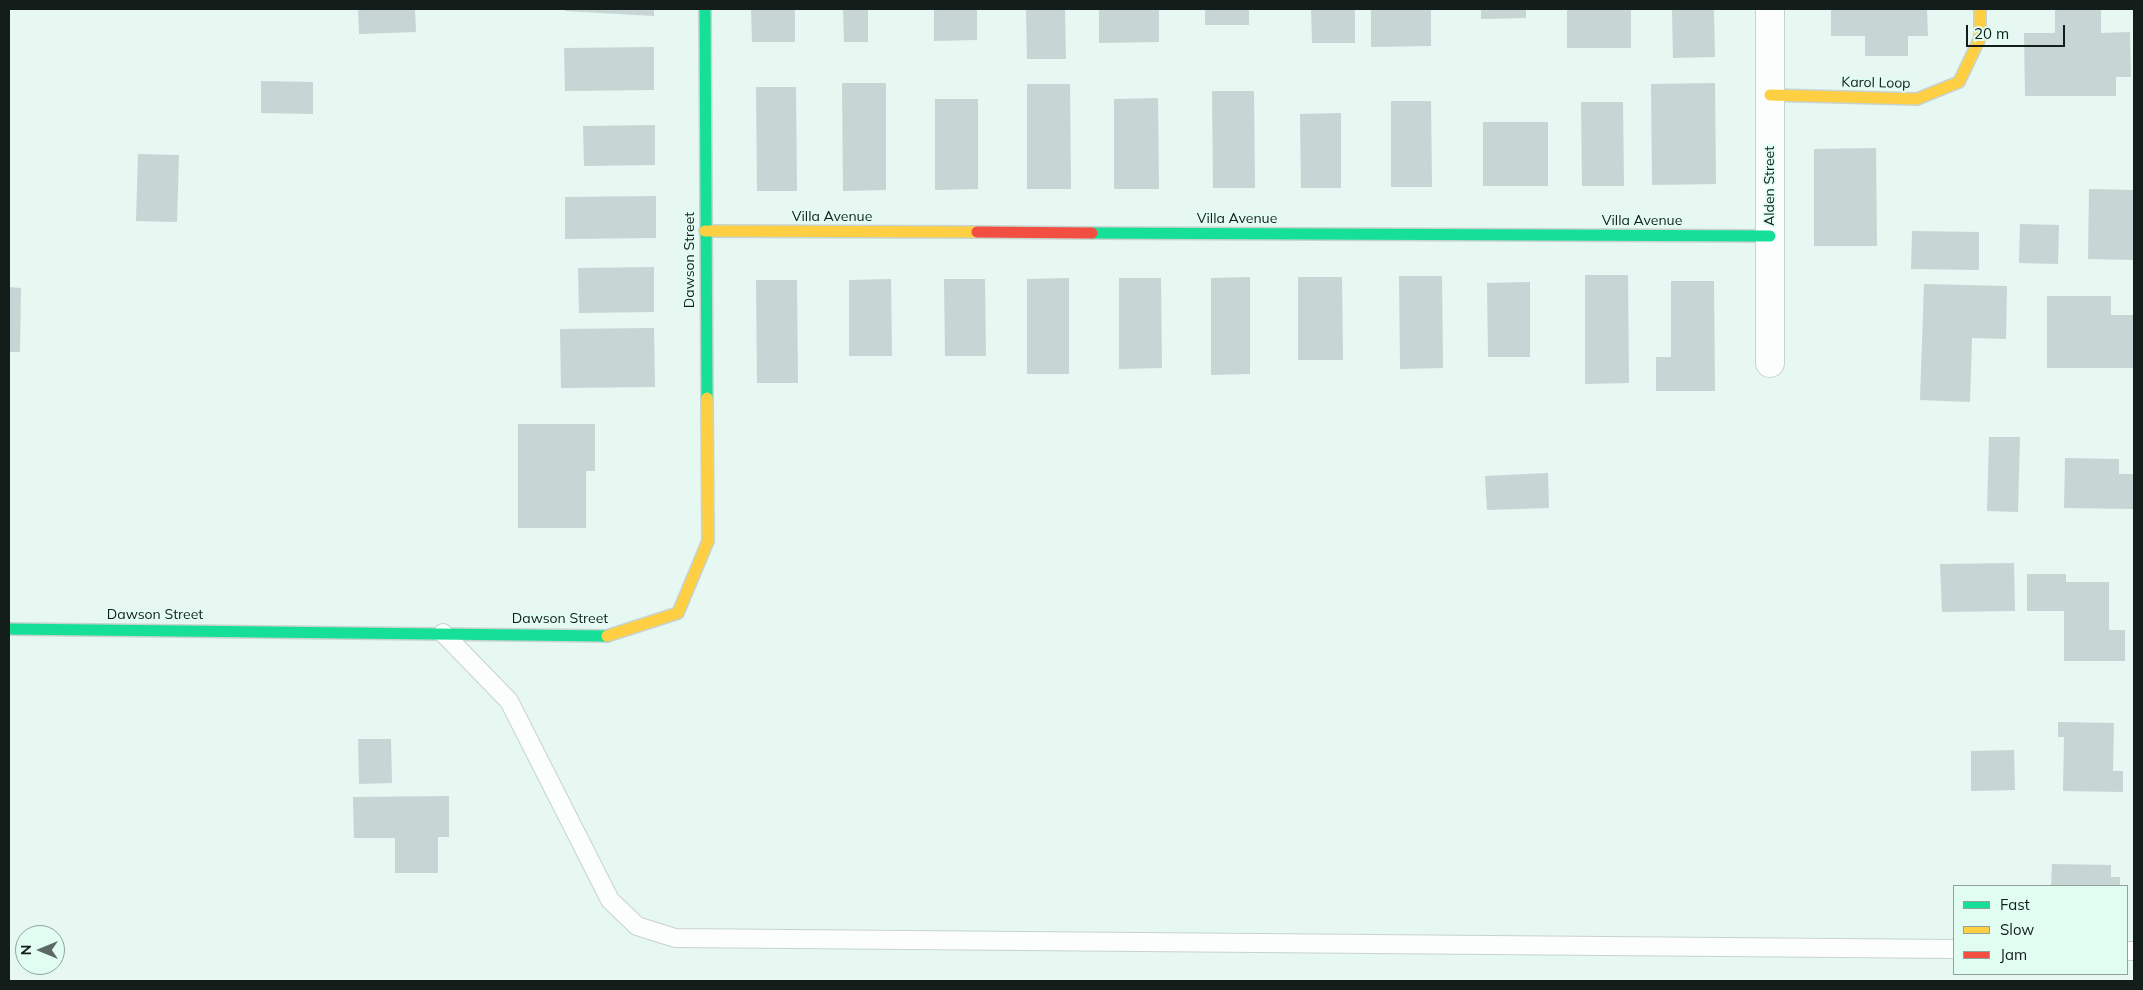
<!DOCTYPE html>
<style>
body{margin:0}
#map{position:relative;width:2143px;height:990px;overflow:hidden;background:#e7f7f1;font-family:Mulish,sans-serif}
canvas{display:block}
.frame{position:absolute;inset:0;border:10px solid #131d1a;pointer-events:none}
.legend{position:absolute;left:1953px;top:885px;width:175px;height:90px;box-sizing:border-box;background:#e1fdf2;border:1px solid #8fa39c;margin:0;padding:6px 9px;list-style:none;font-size:15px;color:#131d1a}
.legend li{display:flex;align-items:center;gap:10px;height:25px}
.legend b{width:25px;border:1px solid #8fa39c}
.north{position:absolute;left:15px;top:925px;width:50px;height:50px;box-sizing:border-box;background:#e1fdf2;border:1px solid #8fa39c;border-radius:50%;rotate:270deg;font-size:14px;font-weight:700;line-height:20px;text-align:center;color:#131d1a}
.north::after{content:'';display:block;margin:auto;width:18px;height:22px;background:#5d6965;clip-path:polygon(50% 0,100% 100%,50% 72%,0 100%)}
.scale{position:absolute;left:1966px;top:25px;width:99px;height:22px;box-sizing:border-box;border:2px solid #131d1a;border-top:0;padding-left:6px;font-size:15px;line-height:18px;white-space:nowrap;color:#131d1a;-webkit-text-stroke:4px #e1fdf2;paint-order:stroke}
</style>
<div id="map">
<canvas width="2143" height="990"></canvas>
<div class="frame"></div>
<ul class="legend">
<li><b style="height:6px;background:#16e098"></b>Fast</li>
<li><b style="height:6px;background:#ffcf43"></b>Slow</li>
<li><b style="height:6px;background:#f24e42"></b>Jam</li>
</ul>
<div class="north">N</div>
<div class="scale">20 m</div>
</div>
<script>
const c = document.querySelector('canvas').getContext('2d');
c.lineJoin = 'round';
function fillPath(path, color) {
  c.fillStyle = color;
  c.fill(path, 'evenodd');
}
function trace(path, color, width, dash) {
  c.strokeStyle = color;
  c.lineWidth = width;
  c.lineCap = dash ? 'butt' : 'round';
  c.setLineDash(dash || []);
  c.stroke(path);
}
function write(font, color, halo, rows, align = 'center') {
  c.font = font + ' Mulish,sans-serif';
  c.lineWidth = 4;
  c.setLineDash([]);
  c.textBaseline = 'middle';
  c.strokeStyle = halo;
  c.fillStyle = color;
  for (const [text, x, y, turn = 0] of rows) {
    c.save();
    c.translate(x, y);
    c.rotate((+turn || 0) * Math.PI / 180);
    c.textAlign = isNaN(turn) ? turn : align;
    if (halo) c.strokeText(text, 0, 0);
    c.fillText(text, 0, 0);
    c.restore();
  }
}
fillPath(new Path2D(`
 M358 9H415L416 32 359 34Z
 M565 9H654V16L565 11Z
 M751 9H795V42H752Z
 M843 9H868V42H844Z
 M934 9H977V40L934 41Z
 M1026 9H1065L1066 59H1027Z
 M1099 9H1159V42L1099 43Z
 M1205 9H1249V25H1205Z
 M1311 9H1355V43H1312Z
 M1371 9H1431V46L1371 47Z
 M1481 9H1526V18L1481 19Z
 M1567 9H1631V48H1567Z
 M1672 9H1714L1715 57 1673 58Z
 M1831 9H1927L1928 36H1908V56H1865V36H1831Z
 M2055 9H2101V33L2130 32 2131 77H2116V96H2025L2024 33H2055Z
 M654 47V90L565 91 564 48Z
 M261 81 313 82V114L261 113Z
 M842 83H886V190L843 191Z
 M1715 83 1716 184 1652 185 1651 84Z
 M1027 84H1070L1071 189H1027Z
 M756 87H796L797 191H757Z
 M1212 91H1254L1255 188H1213Z
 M1158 98 1159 189H1114V99Z
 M935 99H978V189L935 190Z
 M1391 101H1431L1432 187H1391Z
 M1581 102H1623L1624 186H1582Z
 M1341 113V188H1301L1300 114Z
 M1483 122H1548V186H1483Z
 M655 125V165L584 166 583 126Z
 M1876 148 1877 246H1814V149Z
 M138 154 179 155 177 222 136 221Z
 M2089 189 2134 190V260L2088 259Z
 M656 196V238L565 239V197Z
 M2020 224 2059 225 2058 264 2019 263Z
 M1912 231 1979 232V270L1911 269Z
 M654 267V312L579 313 578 268Z
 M1585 275H1628L1629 383 1585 384Z
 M1399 276H1442L1443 368 1400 369Z
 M1250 277V374L1211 375V278Z
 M1298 277H1342L1343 360H1298Z
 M1069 278V374H1027V279Z
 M1119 278H1161L1162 368 1119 369Z
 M891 279 892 356H849V280Z
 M944 279H985L986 356H945Z
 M756 280H797L798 383H757Z
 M1671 281H1714L1715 391H1656V357H1671Z
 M1530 282V357H1488L1487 283Z
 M1924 284 2007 286 2006 339 1972 338 1970 402 1920 400Z
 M9 287 21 288 20 352H9Z
 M2047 296H2111V315H2133V368H2047Z
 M654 328 655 387 561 388 560 329Z
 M518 424H595V471H586V528H518Z
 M1989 437H2020L2018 512 1987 511Z
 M2065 458 2119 459V474H2134L2133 509 2064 508Z
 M1548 473 1549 508 1487 510 1485 476Z
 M2014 563 2015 611 1942 612 1940 564Z
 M2027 574H2066V582H2109V630H2125V661H2064V611H2027Z
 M2058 722 2114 723 2113 771H2123V792L2063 791 2064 737H2058Z
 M358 739H391L392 783 359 784Z
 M2014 750 2015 790 1971 791V751Z
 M449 796V837H438V873H395V838H354L353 797Z
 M2052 864 2111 865V877H2120V886H2051Z`), '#c7d5d4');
const lane = new Path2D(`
 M443 633 509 701 610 900 637 926 675 938 1954 949
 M2127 951H2134`);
const street = new Path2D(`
 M1770 9V363`);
const fast = new Path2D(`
 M705 9 707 398
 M1092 233 1770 236
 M9 629 607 636`);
const slow = new Path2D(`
 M1770 95 1917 99 1959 82 1980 38V9
 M705 231 977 232
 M607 636 678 613 708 541 707 398`);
const jam = new Path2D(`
 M977 232 1092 233`);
trace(lane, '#c7d3ce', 20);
trace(street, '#c7d3ce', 30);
trace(fast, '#c7d3ce', 14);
trace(slow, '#c7d3ce', 14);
trace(jam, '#c7d3ce', 14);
trace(lane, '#fbfefd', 18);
trace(street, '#fbfefd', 28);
trace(fast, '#16e098', 11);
trace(slow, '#ffcf43', 11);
trace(jam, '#f24e42', 11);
write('14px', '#131d1a', '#e1fdf2', [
 ["Karol Loop",1876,83,1],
 ["Alden Street",1770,186,-90],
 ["Villa Avenue",832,217],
 ["Villa Avenue",1237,219],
 ["Villa Avenue",1642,221],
 ["Dawson Street",690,260,-90],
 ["Dawson Street",155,615],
 ["Dawson Street",560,619]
]);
</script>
